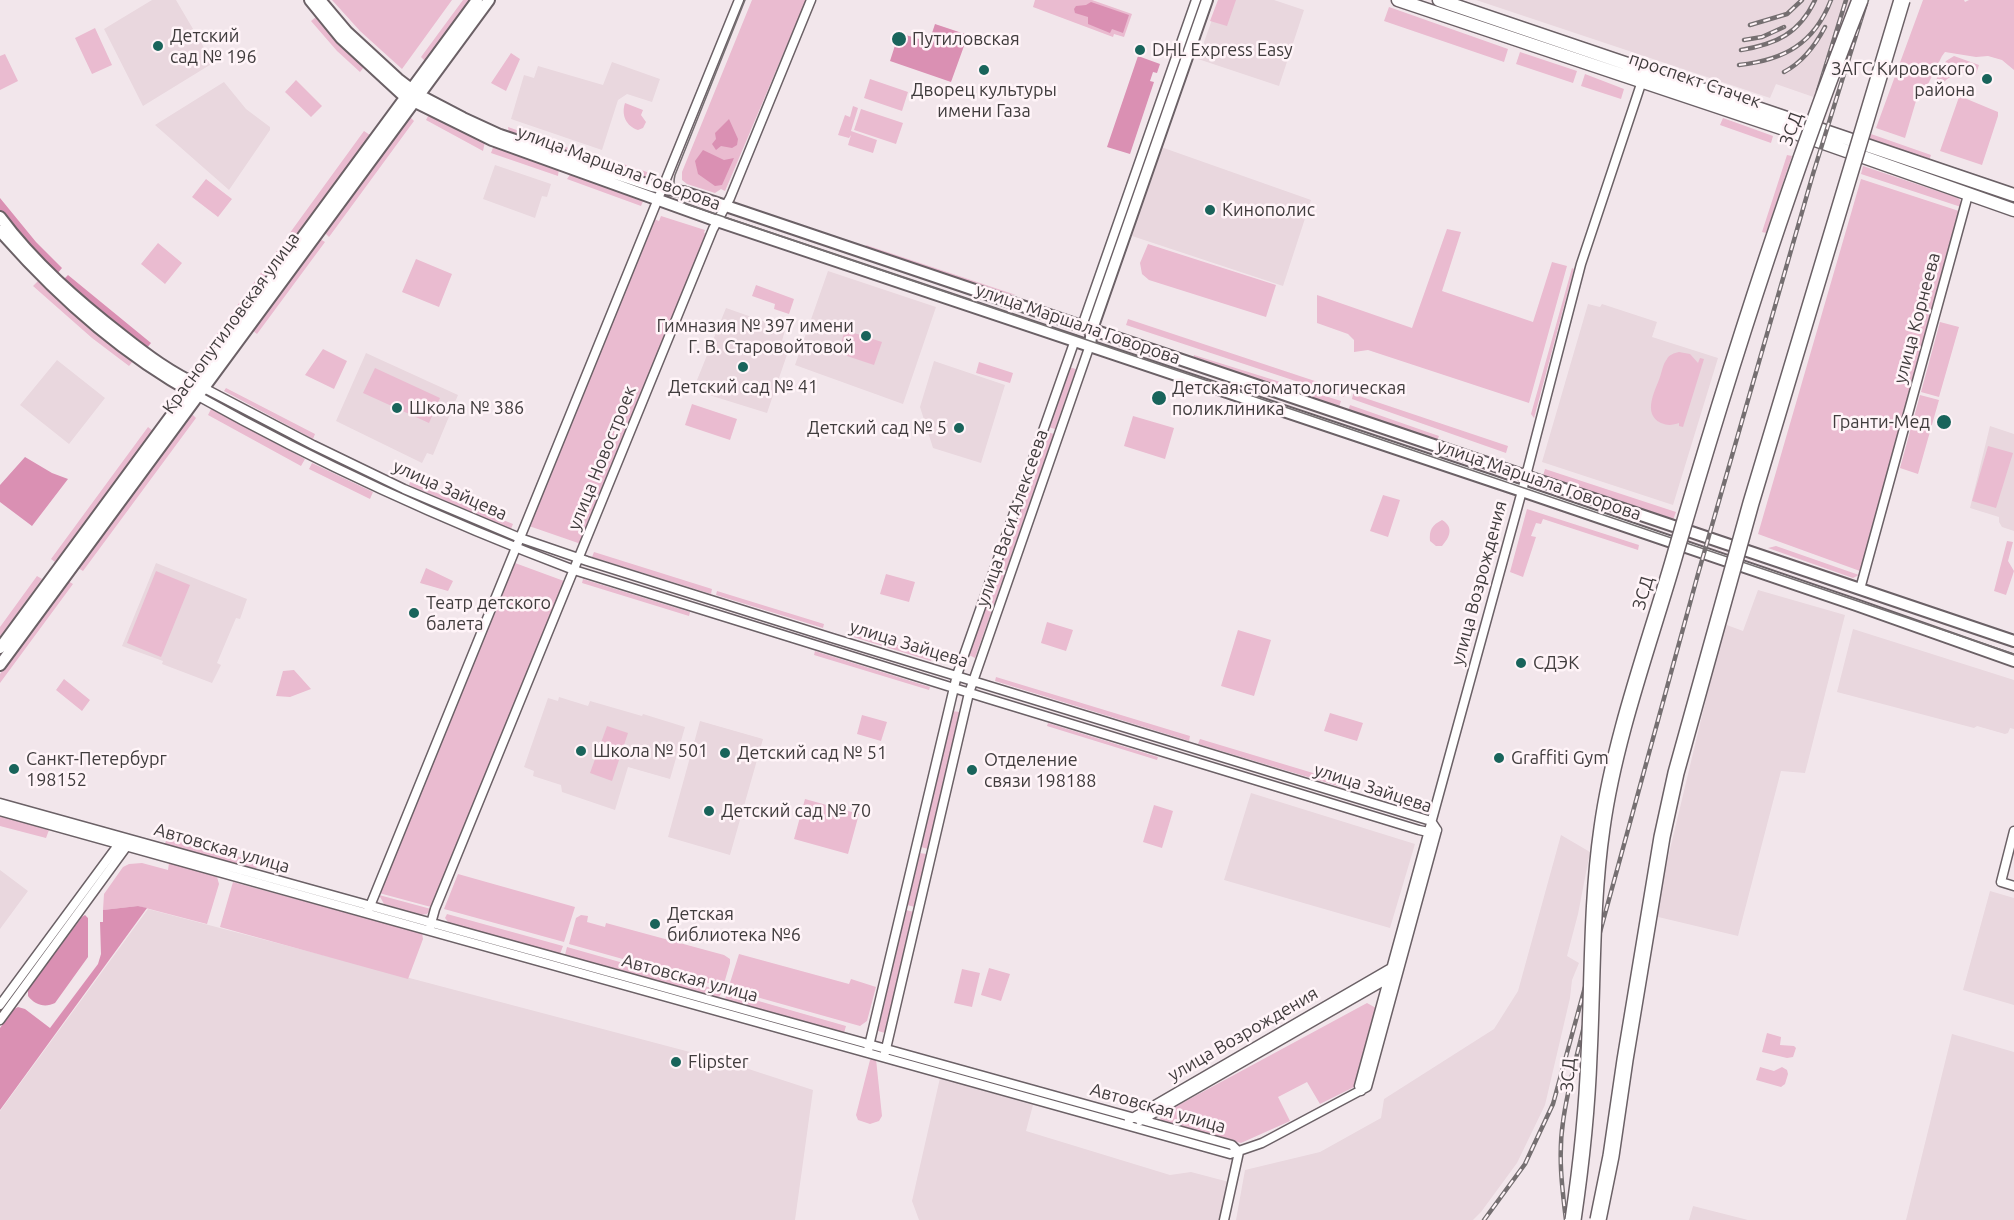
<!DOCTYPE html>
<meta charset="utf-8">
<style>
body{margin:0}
canvas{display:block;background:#f2e6eb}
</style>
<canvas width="2014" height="1220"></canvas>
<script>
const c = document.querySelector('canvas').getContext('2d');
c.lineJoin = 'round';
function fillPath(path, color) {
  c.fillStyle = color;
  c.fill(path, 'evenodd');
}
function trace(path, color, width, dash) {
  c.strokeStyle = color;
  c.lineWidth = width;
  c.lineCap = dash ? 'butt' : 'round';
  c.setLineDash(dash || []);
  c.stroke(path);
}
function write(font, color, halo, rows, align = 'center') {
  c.font = font + ' Ubuntu,sans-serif';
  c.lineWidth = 5;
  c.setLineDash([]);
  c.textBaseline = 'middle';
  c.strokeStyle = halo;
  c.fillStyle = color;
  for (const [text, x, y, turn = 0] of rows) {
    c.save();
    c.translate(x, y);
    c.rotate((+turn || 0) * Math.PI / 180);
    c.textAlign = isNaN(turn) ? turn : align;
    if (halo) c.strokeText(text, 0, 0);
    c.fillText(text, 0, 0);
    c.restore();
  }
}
fillPath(new Path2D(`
 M152 0H176L213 63 143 106 104 29Z
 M1219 0H1274L1304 10 1279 86 1198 59Z
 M1476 0H1854L1825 101 1776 84 1770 98Z
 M612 62 660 79 652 102 627 94 618 100 602 150 511 119 524 75 534 78 538 66 603 85Z
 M224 82 246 109 270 127V130L229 190 155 125Z
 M1161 147 1311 200 1283 286 1132 236Z
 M495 165 551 184 547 197 542 196 535 218 483 199Z
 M828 271 936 307 903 404 795 365Z
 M1588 304 1600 307 1602 304 1657 322 1652 337 1718 358 1673 505 1542 462Z
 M726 308 783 328 785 330 782 341 791 343 767 413 693 390Z
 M366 353 458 395 433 455 427 453 422 463 336 421Z
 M57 360 105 398 69 444 20 405Z
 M934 361 1005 385 981 463 933 448 920 407Z
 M1990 426 2014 434V531L2002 527 1999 522V517L1970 508Z
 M156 563 247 599 240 619 236 618 217 663 221 665 212 683 162 664 163 661 122 646Z
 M1758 590 1845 615 1805 773 1781 771 1738 936 1654 916 1724 624 1743 631Z
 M1853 629 2014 680V729L2010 728 2008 733 2005 734 1977 726 1974 728 1837 692Z
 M559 697 588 706 590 701 642 716 643 714 685 727 670 779 628 767 615 810 562 792 561 785 533 776 534 771 524 767 548 698 558 701Z
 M700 721 763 739 730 855 668 837Z
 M1251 793 1415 844 1390 928 1224 880Z
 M1561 835 1590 852 1578 914 1567 956 1579 963 1572 980 1570 998 1545 1105 1517 1163 1481 1212 1473 1220H1236L1245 1170 1320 1152 1381 1118 1384 1099 1494 1029 1518 991Z
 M0 870 28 891 0 929Z
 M1990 891 2014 898V1005L1963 990Z
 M148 909 724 1061 813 1090 795 1220H0V1111Z
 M1952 1034 2014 1052V1220H1906Z
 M940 1078 1033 1105 1026 1131 1170 1175 1191 1172 1229 1182 1221 1220H919L912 1201Z
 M1693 1206 1748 1220H1689Z`), '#e9d7de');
fillPath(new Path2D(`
 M332 0H452L402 69 360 31Z
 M463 0H470L425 61 421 57Z
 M752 0H806L725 191 721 189 715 193 687 184 682 180V172Z
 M1035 0H1092L1132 14 1124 37 1114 34 1113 37 1033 7Z
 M1218 0H1236L1227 26 1210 21Z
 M1923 0H1964L1965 2 1969 0H2014V70L2002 60 1988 56 1976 57 1945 52 1942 56 1923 94 1916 101 1905 138 1876 128Z
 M1389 7 1508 49 1504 62 1384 21Z
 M316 17 364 67 360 72 337 51 311 21Z
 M95 28 112 65 92 74 75 38Z
 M1520 52 1577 71 1573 83 1516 64Z
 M511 53 520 59 506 91 491 83Z
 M5 54 18 81 0 90V56Z
 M1954 56 1979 65 1976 74C1963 70 1951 74 1942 84L1935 82 1946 61Z
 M1585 74 1624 89 1621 99 1581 86Z
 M870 79 908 92 902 111 864 98Z
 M296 80 322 106 311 117 285 92Z
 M1959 97H1962L1998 112V116L1982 165 1940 151Z
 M625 103 643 110 641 115 646 122 643 128 638 130C626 126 621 115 625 103Z
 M853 106 858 108 851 131 877 140 873 153 848 145 851 135 849 138 838 135 845 115 850 117Z
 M861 109 903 123 896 144 854 130Z
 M429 114 485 142 483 151 426 120Z
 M410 117 414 121 329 237 325 233Z
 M1723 118 1773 136 1771 143 1720 125Z
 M508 127 595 157 591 161 509 133Z
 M364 131 370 135 273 267 268 263Z
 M1871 134 1931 155 1929 161 1869 141Z
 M494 145 559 168 558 176 491 153Z
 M1787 155 1792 156 1766 233 1762 232Z
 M600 158H605L653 174 651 181 599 163Z
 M1863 166 1958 198 1960 200 1961 207 1861 174Z
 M572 172 644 199 641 206 567 179Z
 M206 179 232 199 218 217 192 197Z
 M1861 179 1959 211 1860 571 1758 534Z
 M661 216 705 230 704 233 707 234 581 544 529 526 654 219 659 221Z
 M1447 229 1461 232 1442 291 1533 322 1552 262 1567 266 1529 403 1368 350 1354 352V340L1348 334 1317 323V295L1412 328Z
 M320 239 325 242 257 334 253 331Z
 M158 243 182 263 165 284 141 264Z
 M1148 244 1276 285 1266 317 1149 280 1142 274 1140 263Z
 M866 245 1016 295 997 293 867 249Z
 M416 259 452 274 439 307 402 292Z
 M1572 268 1574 269 1534 418 1531 414Z
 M263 270 268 274 204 360 200 357Z
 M39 280 134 360 129 366 92 338 33 286Z
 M756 285 794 299 789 314 774 309 775 304 752 296Z
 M1128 319 1345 391 1344 397 1126 325Z
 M1940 322 1959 327 1939 397 1921 392Z
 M845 330 882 342 874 365 838 353Z
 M323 349 347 361 334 389 305 375Z
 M1679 352 1690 354 1698 363 1700 358 1704 359 1683 427 1679 426V423C1673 425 1668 426 1661 423 1642 414 1655 391 1660 377 1662 371 1663 364 1667 359 1669 355 1674 353 1679 352Z
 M1194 355 1341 401 1339 407 1193 360Z
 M979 362 1013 373 1010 383 976 373Z
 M1069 367 1076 369 1055 429 1048 427Z
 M375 368 440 398 429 423 363 393Z
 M226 388 315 434 313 439 224 391Z
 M1353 394 1508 446 1506 453 1352 399Z
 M1920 395 1939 400 1918 474 1900 468Z
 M692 404 737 419 730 440 685 425Z
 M1350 405 1439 436 1437 441 1348 411Z
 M211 409 305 459 301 466 208 415Z
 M192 414 196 418 83 571 78 568Z
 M1133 416 1174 428 1165 459 1124 446Z
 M148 427 153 431 55 562 51 559Z
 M1047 432 1054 434 975 658 969 655Z
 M1988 446 2013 453 1996 508 1972 501Z
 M312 463 373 492 370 499 309 469Z
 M1545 469 1676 512 1673 520 1543 476Z
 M410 482 513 524 511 529 409 485Z
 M1383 495 1400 500 1388 537 1370 531Z
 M1527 509 1639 545 1638 550 1543 519 1541 524 1536 523 1531 536 1536 537 1523 577 1510 572Z
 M1442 520C1454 527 1450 537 1442 546H1436L1430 541C1429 530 1432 525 1442 520Z
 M2007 541 2013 542 2008 561 2014 571 2006 595 1994 591Z
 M1776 546 1859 575 1853 578 1768 548Z
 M594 552 712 589 711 594 592 557Z
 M515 563 564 581 431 907 379 893Z
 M426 568 453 581 448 591 420 583Z
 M156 571 190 585 161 657 127 643Z
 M886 574 915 582 909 602 880 594Z
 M37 576 42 579 0 637V627Z
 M583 579 690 612 689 616 582 583Z
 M68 581 73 584 0 683V674Z
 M717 591 824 624 823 628 716 595Z
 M1047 622 1073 630 1066 651 1041 643Z
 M1238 630 1271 640 1254 696 1221 686Z
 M852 631 933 656 931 661 850 636Z
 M815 651 930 687 929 690 814 655Z
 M294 670 311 689 290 697 276 696 283 671Z
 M996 677 1190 736 1189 741 995 681Z
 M64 679 90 700 82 711 56 690Z
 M952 711 960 712 928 849 921 847Z
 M1330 713 1363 723 1357 741 1324 731Z
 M862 715 887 722 881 741 857 734Z
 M1048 723 1158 757 1157 760 1047 726Z
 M607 726 628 733 612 781 590 773Z
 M1200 739 1343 782 1341 787 1198 744Z
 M805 799 859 814 848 854 794 839Z
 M1154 805 1173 811 1162 848 1143 842Z
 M0 816 49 830 46 838 0 826Z
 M167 837 258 862 256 869 165 844Z
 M919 853 927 854 915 907 907 905Z
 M142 863 168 870 169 863 217 877 219 884 207 924 138 906 103 910 104 894 123 867 129 864Z
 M458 874 575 907 564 942 444 909Z
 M233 882 422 933 423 939 408 979 220 927Z
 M379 895 431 909 427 914 421 915 384 904Z
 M906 910 914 912 885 1033 878 1031Z
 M447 914 563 946 560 954 449 923 445 918Z
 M581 915 588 916 587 922 605 927 606 923 724 955 730 959V963L723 987 569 944 576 918Z
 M567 947 722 991 719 998 565 955Z
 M739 954 849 984 851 979 876 987 867 1021 860 1026 728 989Z
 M989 968 1010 974 1001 1001 981 995Z
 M962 969 980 973 972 1007 954 1003Z
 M727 992 846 1026 844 1033 725 1000Z
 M1367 1003 1376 1008 1356 1086 1320 1104 1307 1082 1278 1097 1290 1121 1241 1143 1161 1122 1160 1115Z
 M1767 1033 1781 1037 1780 1045 1794 1046 1796 1048 1793 1057 1787 1058 1762 1052Z
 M873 1058 876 1059 882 1116 879 1121 870 1124 858 1120 856 1115 870 1060Z
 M1760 1067 1774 1071 1782 1067 1787 1070 1788 1074 1785 1084 1781 1087 1756 1080Z`), '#eabbd0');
fillPath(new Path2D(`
 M1091 2 1129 15 1123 33 1112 29 1110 33 1088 24V17L1075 13 1074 9 1076 6 1086 5Z
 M935 24 968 35 951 82 890 61 899 33 929 42Z
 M1138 56 1160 64 1157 73 1153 72 1150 81 1154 82 1130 154 1107 147Z
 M729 119 738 139 737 145 732 148 721 146 716 150 712 144 716 139 715 133Z
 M703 150 724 160 734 158 722 185 715 186 698 174 695 161Z
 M0 198 36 242 62 268 57 274 11 225 0 210Z
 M68 275 151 343 146 349 63 280Z
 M25 457 52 473 68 479 32 526 0 502V485Z
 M138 906 147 908 0 1110V1028L14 1009 18 1007 25 1009 50 1028 98 964 101 954 100 922H103V910Z
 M85 915 88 918V957L55 1003C45 1008 35 1005 28 996V989L82 917Z`), '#da90b3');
const street = new Path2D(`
 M1082 326 1196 0
 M204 388 313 445 404 489 520 538 587 561 832 638 1431 821 1437 830
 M198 396C318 463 444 521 574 570L986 698 1419 830 1428 832 1437 830
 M1860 589 1968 195
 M0 803 1232 1145 1239 1152
 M0 811 1230 1154 1262 1143 1367 1087 1437 830
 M2014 831 2001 882 2014 886
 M368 911 739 0
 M430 927 435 909 713 229 730 198 811 0
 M0 1005 121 841
 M0 1020 127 846V843
 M868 1050 957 675 1075 340
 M885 1053 969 693 1090 345
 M1361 1091 1359 1086 1522 491 1581 264 1643 78
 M1129 1120 1391 968
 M1140 1121 1389 978
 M1224 1220 1239 1152`);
const secondary = new Path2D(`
 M310 0 341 38 405 97 492 140 717 221 1522 491 1856 605 2014 661
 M320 0 347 32 398 79 419 95 463 118 500 135 652 186 683 192 726 206 2014 641
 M0 217C34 263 78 301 123 336 147 355 171 373 200 386
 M0 231C56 295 120 353 195 394
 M1090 345 1092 329 1207 0
 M0 648 477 0
 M0 665 489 0`);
const primary = new Path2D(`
 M1398 0 1781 128 2014 210
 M1439 0 2014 195`);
trace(street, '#6b6166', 11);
trace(secondary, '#6b6166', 14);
trace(primary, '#6b6166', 15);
trace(street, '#fff', 8);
trace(secondary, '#fff', 10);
trace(primary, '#fff', 12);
trace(new Path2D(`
 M745 0 675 175C672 187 676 197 686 204L2014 654`), '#756f71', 1.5);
const rail = new Path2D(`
 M1750 25 1787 14 1802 0
 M1744 40 1762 37 1784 27
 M1741 50C1776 44 1799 34 1815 0
 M1739 65C1784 60 1814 44 1831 0
 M1784 72C1803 62 1815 46 1825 27
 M1818 91 1846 0
 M1484 1220 1525 1164 1553 1104 1698 574 1813 174 1867 0
 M1566 1220C1562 1188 1558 1155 1563 1122 1568 1083 1581 1043 1589 1004`);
trace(rail, '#756f71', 4.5);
trace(rail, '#fff4f8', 2, [7]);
const highwayBridge = new Path2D(`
 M1573 1220C1581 1166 1587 1111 1589 1056 1593 980 1591 904 1602 828 1614 741 1647 650 1672 565 1727 375 1787 185 1860 0
 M1598 1220 1611 1156 1625 1060 1662 837 1676 773 1751 503 1902 0`);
trace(highwayBridge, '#6b6166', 18, []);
trace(highwayBridge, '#fff', 15);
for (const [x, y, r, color] of [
 [899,39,8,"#19645b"],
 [158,46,6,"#19645b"],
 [1140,50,6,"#19645b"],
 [984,70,6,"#19645b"],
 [1987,79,6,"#19645b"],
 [1210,210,6,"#19645b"],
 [866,336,6,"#19645b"],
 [743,367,6,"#19645b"],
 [1159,398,8,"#19645b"],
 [397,408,6,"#19645b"],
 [1944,422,8,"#19645b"],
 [959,428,6,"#19645b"],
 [414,613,6,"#19645b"],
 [1521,663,6,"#19645b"],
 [581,751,6,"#19645b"],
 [725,753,6,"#19645b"],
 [1499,758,6,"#19645b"],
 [14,769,6,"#19645b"],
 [972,770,6,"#19645b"],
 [709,811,6,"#19645b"],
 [655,924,6,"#19645b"],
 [676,1062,6,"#19645b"]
]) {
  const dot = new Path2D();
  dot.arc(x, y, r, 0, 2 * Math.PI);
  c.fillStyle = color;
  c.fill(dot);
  trace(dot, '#fff4f8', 2);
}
write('18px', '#403c3d', '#fff4f8', [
 ["Детский",170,36],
 ["сад № 196",170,57],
 ["Путиловская",912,39],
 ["DHL Express Easy",1152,50],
 ["ЗАГС Кировского",1975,69,"right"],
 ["района",1975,90,"right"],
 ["Дворец культуры",984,90,"center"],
 ["имени Газа",984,111,"center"],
 ["Кинополис",1222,210],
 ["Гимназия № 397 имени",854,326,"right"],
 ["Г. В. Старовойтовой",854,347,"right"],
 ["Детский сад № 41",743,387,"center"],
 ["Детская стоматологическая",1172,388],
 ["поликлиника",1172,409],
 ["Школа № 386",409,408],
 ["Гранти-Мед",1930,422,"right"],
 ["Детский сад № 5",947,428,"right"],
 ["Театр детского",426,603],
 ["балета",426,624],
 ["СДЭК",1533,663],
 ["Школа № 501",593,751],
 ["Детский сад № 51",737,753],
 ["Graffiti Gym",1511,758],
 ["Санкт-Петербург",26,759],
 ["198152",26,780],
 ["Отделение",984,760],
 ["связи 198188",984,781],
 ["Детский сад № 70",721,811],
 ["Детская",667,914],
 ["библиотека №6",667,935],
 ["Flipster",688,1062]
], 'left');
write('18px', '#403c3d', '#fff4f8', [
 ["проспект Стачек",1695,80,19],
 ["ЗСД",1791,129,-70],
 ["улица Маршала Говорова",619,168,20],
 ["улица Корнеева",1917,318,-75],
 ["Краснопутиловская улица",231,323,-54],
 ["улица Маршала Говорова",1078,324,19],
 ["улица Новостроек",602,458,-68],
 ["улица Маршала Говорова",1539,480,19],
 ["улица Зайцева",450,490,24],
 ["улица Васи Алексеева",1012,518,-71],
 ["улица Возрождения",1479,583,-75],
 ["ЗСД",1643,593,-74],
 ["улица Зайцева",909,644,17],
 ["улица Зайцева",1373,788,18],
 ["Автовская улица",222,848,16],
 ["Автовская улица",690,978,15],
 ["улица Возрождения",1243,1034,-30],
 ["ЗСД",1568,1075,-86],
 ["Автовская улица",1158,1108,16]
]);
</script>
